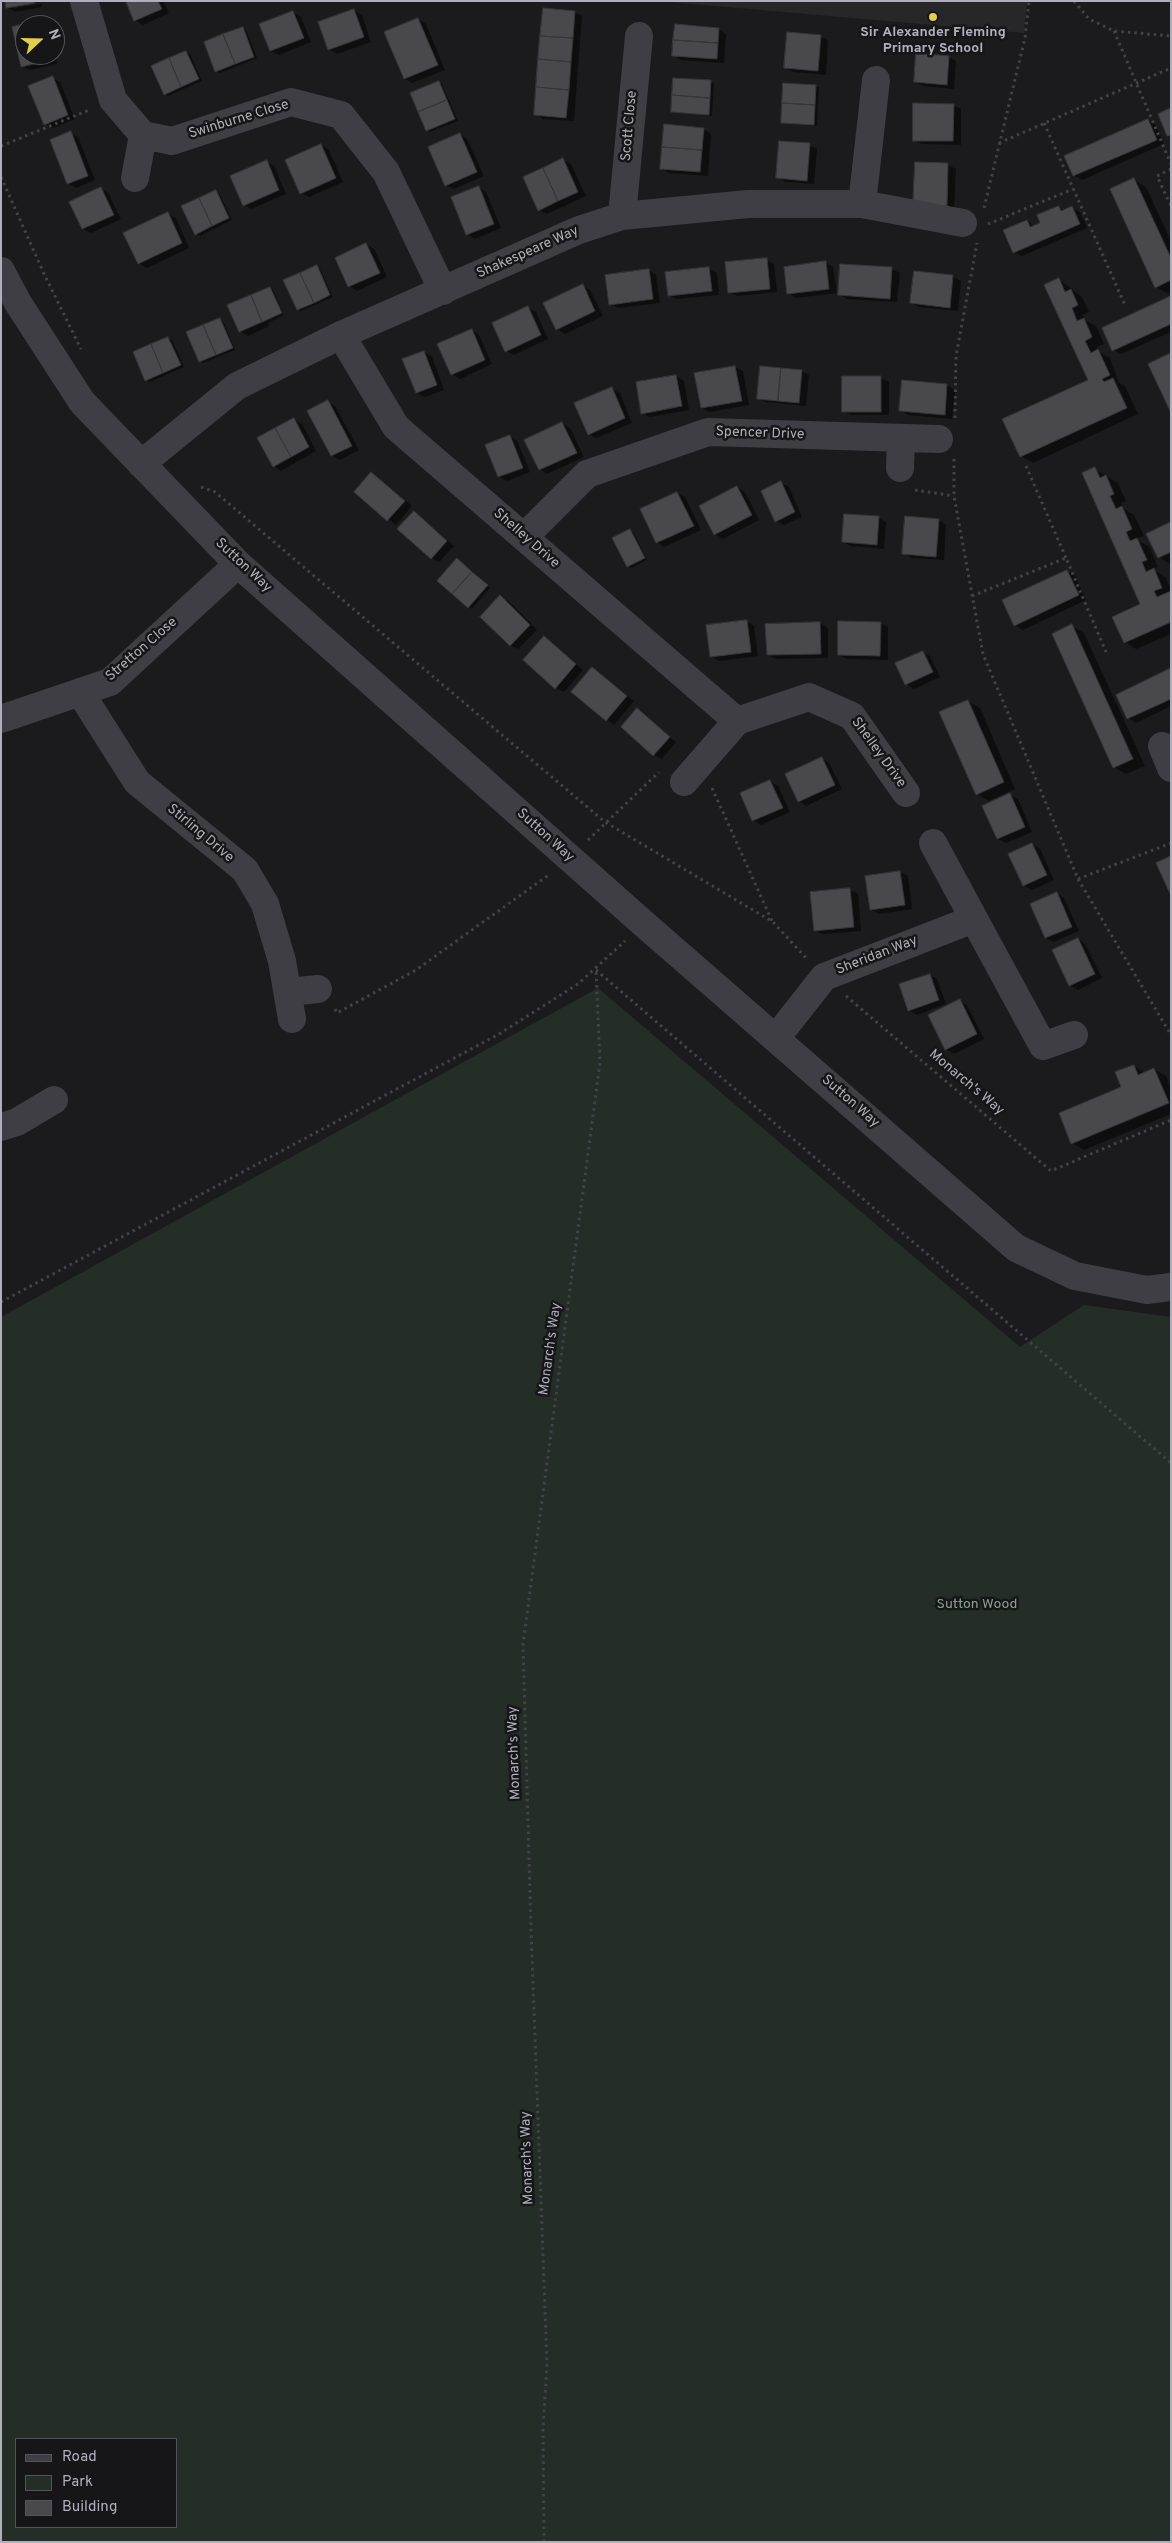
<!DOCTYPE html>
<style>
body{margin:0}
#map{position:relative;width:1172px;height:2543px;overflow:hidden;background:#1b1b1d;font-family:Overpass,sans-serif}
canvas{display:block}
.frame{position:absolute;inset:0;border:2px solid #afb0bb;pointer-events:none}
.legend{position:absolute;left:15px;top:2438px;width:162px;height:90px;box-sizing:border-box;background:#161618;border:1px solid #535459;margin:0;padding:6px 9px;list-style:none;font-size:15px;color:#afb0bb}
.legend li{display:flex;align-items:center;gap:10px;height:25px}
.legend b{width:25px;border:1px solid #535459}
.north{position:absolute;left:15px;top:15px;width:50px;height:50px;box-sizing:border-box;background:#161618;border:1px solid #535459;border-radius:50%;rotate:69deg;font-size:14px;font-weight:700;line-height:20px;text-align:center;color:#afb0bb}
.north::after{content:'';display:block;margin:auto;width:18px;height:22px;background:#e3cf4d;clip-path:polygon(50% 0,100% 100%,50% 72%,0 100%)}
</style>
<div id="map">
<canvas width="1172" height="2543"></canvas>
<div class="frame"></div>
<ul class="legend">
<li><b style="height:6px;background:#3e3e44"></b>Road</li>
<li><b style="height:14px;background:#252d27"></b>Park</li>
<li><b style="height:14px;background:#49484d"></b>Building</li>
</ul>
<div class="north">N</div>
</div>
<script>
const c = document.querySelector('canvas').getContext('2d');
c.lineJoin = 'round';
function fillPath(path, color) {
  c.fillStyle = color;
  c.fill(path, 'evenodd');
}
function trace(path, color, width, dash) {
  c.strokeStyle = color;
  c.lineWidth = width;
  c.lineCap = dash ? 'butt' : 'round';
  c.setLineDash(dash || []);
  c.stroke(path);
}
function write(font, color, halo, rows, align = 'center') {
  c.font = font + ' Overpass,sans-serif';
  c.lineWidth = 5;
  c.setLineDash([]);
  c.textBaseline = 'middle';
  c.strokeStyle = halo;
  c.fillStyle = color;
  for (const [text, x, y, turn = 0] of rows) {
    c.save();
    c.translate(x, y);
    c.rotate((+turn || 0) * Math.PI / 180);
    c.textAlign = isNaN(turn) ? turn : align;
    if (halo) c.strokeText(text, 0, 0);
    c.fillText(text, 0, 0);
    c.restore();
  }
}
fillPath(new Path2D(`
 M658 1H1027L1024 33Z`), '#27272a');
fillPath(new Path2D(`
 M598 988 1020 1347 1084 1305 1171 1317V2542H1V1317ZM16 2439H176V2527H16Z`), '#252d27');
fillPath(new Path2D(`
 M6 1H40L13 6V8L41 4V1L42 7 15 12 7 7Z
 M127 1H163L169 13 143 25 135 20Z
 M354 10 362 15 371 42 337 54 329 49Z
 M293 12 301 17 311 42 279 55 271 51 261 25Z
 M574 12 582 16 574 121 543 119 536 114Z
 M418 19 426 24 445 70 412 83 405 79Z
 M25 25V55L55 54 57 64 30 70 22 66Z
 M242 28 246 30 257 58 220 73 216 71Z
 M719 29 726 34 724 63 681 60 674 55Z
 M820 36 828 40 826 75 793 72 785 68Z
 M186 52 190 54 202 81 168 96 165 94Z
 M949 57 956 61 954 89 923 86 915 82Z
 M52 78 60 82 75 119 53 128 45 124Z
 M439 82 442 84 458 121 430 132 427 130Z
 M711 82 714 84 712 116 673 112Z
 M816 86 819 88 817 126 782 122Z
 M953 105 961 109V145L922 144 914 140Z
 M1148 120 1156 125 1164 144 1082 180 1074 175Z
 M704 129 711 134 708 176 669 173 661 168Z
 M71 133 78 137 95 180 76 188 68 183Z
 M459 134 467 139 484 176 454 189 446 185Z
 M321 145 329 150 343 182 309 197 301 193Z
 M809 145 817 149 814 184 785 182 777 177Z
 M563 160 571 164 586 196 547 214 539 210Z
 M266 161 274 166 286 194 251 209 244 205Z
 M948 165 956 169 954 210 922 208Z
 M1134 180 1146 187 1171 241V292L1168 294 1156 287Z
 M479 188 486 192 501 228 475 239 467 234Z
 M101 189 108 193 121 219 91 233 83 229 71 203Z
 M216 191 219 193 232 220 200 236 196 234Z
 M1059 207 1065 211 1072 208 1080 212 1087 228 1022 256 1014 252 1027 221 1034 226 1042 224Z
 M168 214 176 218 189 248 147 268 139 263Z
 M366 245 374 249 387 277 357 291 349 286Z
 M766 260 774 264 777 292 737 296 729 292Z
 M826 263 833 267 837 293 796 298 788 293Z
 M316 267 320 269 333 297 301 311 298 309Z
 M709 269 717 273 719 295 676 299 669 295Z
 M892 269 900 273 897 302 847 299 839 294Z
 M649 270 656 275 660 303 618 308 610 304Z
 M915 273 953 277 961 281 958 311 919 307 912 303Z
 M1059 279 1082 297 1089 312 1083 315 1085 320 1096 326 1104 344 1097 347 1098 351 1110 358 1119 383 1125 386 1138 414 1033 463 1021 456 1089 380Z
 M583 286 590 290 603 316 565 334 557 329Z
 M270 288 273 290 284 315 268 323 269 326 248 336 240 331Z
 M1171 298V332L1121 354 1113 350Z
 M528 307 536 312 548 339 514 355 506 351Z
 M220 319 223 321 235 350 203 363 200 361Z
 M472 330 479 335 492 364 460 379 452 374Z
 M168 338 172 340 184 367 150 382 146 380Z
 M424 352 432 357 444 390 425 397 417 393Z
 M735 367 743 371 749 405 710 412 702 408Z
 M802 371 809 375 806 406 766 402 758 398Z
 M676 376 684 381 689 410 650 417 642 413Z
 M843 378H881L889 382V415H851L843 411Z
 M903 381 947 385 955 390 952 419 908 415 900 410Z
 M612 389 620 393 632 423 596 438 589 434Z
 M328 402 335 406 359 450 340 460 332 455Z
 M294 420 302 424 316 451 281 471 274 466Z
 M562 423 570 428 584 457 547 474 540 469Z
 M510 436 517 441 530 472 507 481 499 477Z
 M1094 469 1118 483 1126 501 1121 503 1124 509 1134 515 1144 536 1138 538V541L1149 546 1158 567 1153 569 1165 577 1171 589V634L1136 649 1125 642 1142 605Z
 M372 473 412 506 396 525 355 492Z
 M781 483 789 487 802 517 784 525 776 521Z
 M737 487 745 492 759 520 723 539 715 534Z
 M677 493 685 497 701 530 664 547 657 542Z
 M414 512 454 546 439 562 431 558Z
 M879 518 886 522 884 549 851 546 843 542Z
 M939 520 946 525 944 560 911 558 904 553Z
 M1171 524V564H1170L1159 557Z
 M630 531 634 533 647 560 631 568 628 566Z
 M457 559 490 588 472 609 469 607Z
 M1067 571 1075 575 1086 600 1023 630 1015 625Z
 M500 597 508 601 537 630 518 649 510 645Z
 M747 621 754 626 758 656 719 661 711 656Z
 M820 623 828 628V658L776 659 768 655Z
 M880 623 888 627V660L847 659 839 655Z
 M1072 626 1084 633 1145 766 1126 774 1114 767Z
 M545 638 583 670 564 692 556 688Z
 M922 652 930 656 940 677 914 689 906 684Z
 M592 669 634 701 614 725 573 692Z
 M1171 670V706L1136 723 1128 718Z
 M968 701 980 708 1015 789 989 801 977 794Z
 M638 710 676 742 662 759 654 755Z
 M822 758 829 763 842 789 806 806 799 801Z
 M770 781 778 786 790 812 761 825 753 820Z
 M1010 795 1018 799 1032 832 1006 843 998 839Z
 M1032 844 1040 849 1054 880 1032 890 1024 886 1010 854Z
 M900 872 908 876 912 909 879 914 871 910Z
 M850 890 858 894 861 931 823 934 815 930Z
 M1057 893 1064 898 1079 931 1054 942 1046 938 1031 904Z
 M1078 939 1085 944 1102 978 1078 990 1070 985 1054 951Z
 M929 975 937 979 946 1004 917 1015 909 1010Z
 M959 1001 967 1005 984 1039 954 1054 946 1049Z
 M1134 1066 1145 1073 1154 1069 1166 1076 1171 1088V1114L1084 1150 1072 1143 1123 1088Z`), '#0007');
const building = new Path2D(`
 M5 1H34L35 3 6 8Z
 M126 1H158L162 9 134 21Z
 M543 8 575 11 573 38 540 36Z
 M354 9 364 37 328 50 318 22Z
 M293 11 304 38 270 51 259 24Z
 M418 18 438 65 404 79 384 32Z
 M41 20 42 25H25V55H49L50 60 21 67 12 27Z
 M675 24 719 28 718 43 673 40Z
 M243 27 254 57 235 64 223 34Z
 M787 32 821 35 818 71 784 68Z
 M223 34 235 64 215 72 204 42Z
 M540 36 573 38 571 62 538 59Z
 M673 40 718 43 717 59 672 56Z
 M186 51 199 79 181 87 169 58Z
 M916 53 949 56 947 85 914 82Z
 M169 58 181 87 164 95 151 66Z
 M538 59 571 62 569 90 536 87Z
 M53 76 68 115 44 125 28 86Z
 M673 78 711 80 710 98 672 95Z
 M439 81 447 100 418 112 410 93Z
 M783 83 816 85 815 105 782 103Z
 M536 87 569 90 566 118 534 115Z
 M672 95 710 98 709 115 671 112Z
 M447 100 455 119 426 131 418 112Z
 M782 103 815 105 814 125 781 123Z
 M913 103 954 104 953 141H913Z
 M1171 108V135L1167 136 1158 114Z
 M1148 119 1157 140 1073 176 1064 156Z
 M664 124 704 128 702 150 662 147Z
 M71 131 88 176 67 184 50 140Z
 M460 133 477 172 445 186 428 147Z
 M779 141 810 143 807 181 776 178Z
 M321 144 336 178 300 194 285 160Z
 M662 147 702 150 700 172 660 169Z
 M563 158 578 192 558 201 543 168Z
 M267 160 279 190 243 206 230 176Z
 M915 162 948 163 947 206 913 205Z
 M543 168 558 201 538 211 523 177Z
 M1134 178 1171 258V280L1155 288 1110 189Z
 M479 186 494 224 466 235 451 197Z
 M101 187 114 215 82 229 69 202Z
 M216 190 229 218 212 226 199 198Z
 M199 198 212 226 195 235 181 206Z
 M1059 206 1061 211 1072 206 1080 224 1013 253 1003 230 1027 220 1030 227 1040 223 1037 215Z
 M168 212 182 243 138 264 123 233Z
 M366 243 380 273 348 287 335 258Z
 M767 258 770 289 728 293 725 262Z
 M826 261 829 289 787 294 784 267Z
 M840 264 892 267 890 299 838 295Z
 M317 265 330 295 314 303 300 273Z
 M709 267 712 291 668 296 665 272Z
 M649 269 653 299 609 305 605 275Z
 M914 271 953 275 950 308 910 303Z
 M300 273 314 303 297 310 283 280Z
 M1059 278 1065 292 1071 289 1078 305 1072 308 1077 321 1084 318 1092 337 1085 341 1091 353 1098 349 1110 375 1102 379 1104 382 1113 378 1127 408 1020 457 1002 419 1088 380 1044 285Z
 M583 284 595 311 556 330 543 303Z
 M270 287 282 313 262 322 251 295Z
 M251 295 262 322 239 332 227 305Z
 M1171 296V324L1112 351 1102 328Z
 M528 306 541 335 505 352 492 323Z
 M220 318 233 348 216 355 203 325Z
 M203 325 216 355 199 362 186 332Z
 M472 329 485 360 451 375 437 344Z
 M168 337 181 365 163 373 151 344Z
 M151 344 163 373 145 381 133 352Z
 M424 351 437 385 416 393 402 359Z
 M1171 353V413L1148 364Z
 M735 366 742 401 701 408 694 373Z
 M760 366 781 368 778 401 757 399Z
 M781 368 802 370 799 403 778 401Z
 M676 375 682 406 641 414 636 382Z
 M842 376H881V412H842Z
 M902 380 947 384 945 415 899 411Z
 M612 387 625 418 588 435 574 403Z
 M328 400 352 446 331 456 307 411Z
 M294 418 309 447 291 457 275 428Z
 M562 422 577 453 539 470 524 440Z
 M275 428 291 457 273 467 257 438Z
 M510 435 523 468 498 477 485 445Z
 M1095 467 1100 478 1106 475 1114 494 1110 496 1116 509 1122 506 1132 529 1126 532 1130 541 1137 538 1147 560 1142 562 1146 572 1154 568 1162 588 1154 591 1157 597 1171 591V622L1124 643 1112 617 1140 604 1082 473Z
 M371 472 405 501 387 521 354 492Z
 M781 481 795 512 775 522 761 491Z
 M737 486 752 515 714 535 699 506Z
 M677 492 694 526 656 543 640 509Z
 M414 511 447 541 431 559 397 529Z
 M844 514 879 516 877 545 842 542Z
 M905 516 939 519 936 557 902 554Z
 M1171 522V552L1158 558 1146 534Z
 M630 529 645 558 627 567 612 538Z
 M457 558 472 572 452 594 437 581Z
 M1067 570 1079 595 1014 626 1002 600Z
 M472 572 488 585 468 608 452 594Z
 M500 595 530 625 510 646 480 617Z
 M747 620 751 652 710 657 706 625Z
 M838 621 881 622 880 656 838 655Z
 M820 622 821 654 767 655 765 624Z
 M1072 624 1133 759 1113 768 1052 634Z
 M544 636 576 664 555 689 523 660Z
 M923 651 933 672 905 685 895 663Z
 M592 667 627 696 606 721 571 692Z
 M1171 668V699L1127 719 1116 695Z
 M968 700 1004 782 976 795 939 712Z
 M637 708 670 737 653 756 621 727Z
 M822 757 835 785 798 802 785 774Z
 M770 780 783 808 752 821 740 793Z
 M1010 793 1025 827 997 839 982 806Z
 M1032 843 1047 875 1023 886 1008 854Z
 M1171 856V896L1156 863Z
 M900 871 905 905 870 910 865 876Z
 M850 888 854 927 814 931 810 892Z
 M1057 892 1072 927 1045 938 1030 904Z
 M1078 938 1095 974 1069 986 1052 950Z
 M930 974 939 1000 908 1011 899 984Z
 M960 999 977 1034 945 1050 928 1015Z
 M1134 1065 1138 1075 1154 1068 1169 1103 1071 1144 1059 1113 1121 1087 1115 1072Z`);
fillPath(building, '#49484d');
trace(building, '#363539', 1);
trace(new Path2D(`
 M1074 1 1089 19 1114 31 1171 36
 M1114 31 1171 164
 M1044 123 1125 305
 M999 143 1171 68
 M1 146 89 110
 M1171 169 1157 176 1171 206
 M1 177 45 276 81 349
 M984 208 1025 38 1029 1
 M988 224 1073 189
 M955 418 956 356 977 243
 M954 459V496L983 654 1078 879 1171 843
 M1026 466 1066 558
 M201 487 215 492 605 822 773 922 807 959
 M915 490 954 496
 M972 596 1066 558 1106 652
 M712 788 772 921
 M588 840 659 772
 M1078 879 1171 1035
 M596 970 1171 1463
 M846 996 1051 1171 1171 1120
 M335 1009 337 1013 416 970 550 874
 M1 1302 499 1034 578 984 625 941
 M544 2542 543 2429 547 2364 531 1929 523 1644 600 1063 596 969`), '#424348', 3, [2.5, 4]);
trace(new Path2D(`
 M84 1 113 100 143 135 172 141 291 102 341 115 386 172 443 291
 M135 178 143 135
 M862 204 876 80
 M622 216 639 36
 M1 271 18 303 82 402 238 564 644 924 1016 1248 1075 1276 1147 1290 1171 1287
 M341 335 396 427 737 721 809 697 852 716 906 793
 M141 464 237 386 341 335 579 230 622 216 748 204H862L963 223
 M900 468 901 439
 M524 537 587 474 708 432 939 439
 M80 692 137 782 245 870 265 904 282 961 292 1019
 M1 719 110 682 238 564
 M1162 746 1171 768
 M684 782 737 721
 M933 843 974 919
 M288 992 318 989
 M776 1038 824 977 974 919 1043 1046 1074 1035
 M1 1127 17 1122 54 1100`), '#3e3e44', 28);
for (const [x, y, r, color] of [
 [933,17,5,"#e3cf4d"]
]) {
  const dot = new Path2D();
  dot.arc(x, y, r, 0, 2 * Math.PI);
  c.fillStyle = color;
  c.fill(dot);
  trace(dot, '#161618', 2);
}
write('bold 14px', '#afb0bb', '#161618', [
 ["Sir Alexander Fleming",933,33],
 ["Primary School",933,49]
]);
write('14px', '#afb0bb', '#161618', [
 ["Swinburne Close",239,120,-17],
 ["Scott Close",630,126,-85],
 ["Shakespeare Way",528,253,-24],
 ["Spencer Drive",760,434,2],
 ["Shelley Drive",526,539,41],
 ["Sutton Way",243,566,43],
 ["Stretton Close",142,650,-41],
 ["Shelley Drive",878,753,54],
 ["Stirling Drive",200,834,40],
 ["Sutton Way",545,836,42],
 ["Sheridan Way",877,956,-21],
 ["Monarch's Way",966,1083,40],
 ["Sutton Way",850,1102,41],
 ["Monarch's Way",551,1349,-82],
 ["Monarch's Way",515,1753,-92],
 ["Monarch's Way",528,2158,-92]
]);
write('14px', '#88a48f', '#161618', [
 ["Sutton Wood",977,1605]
]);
</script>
